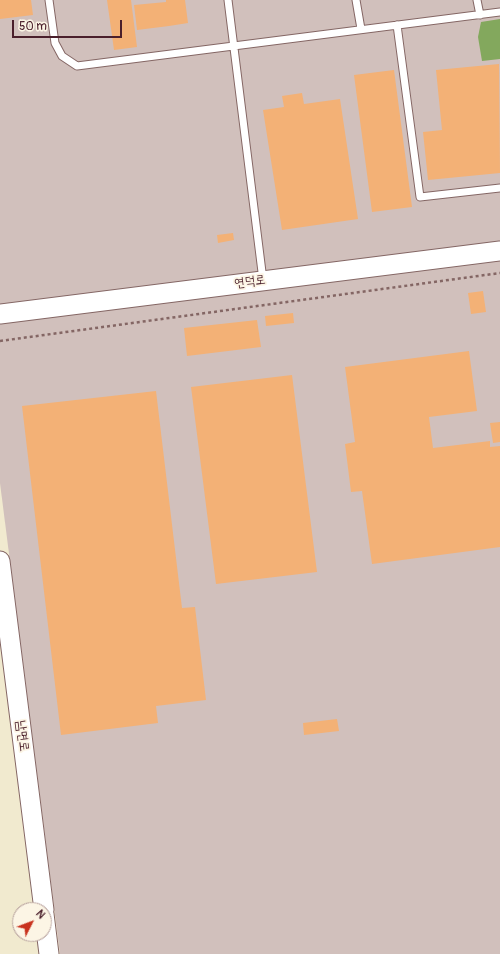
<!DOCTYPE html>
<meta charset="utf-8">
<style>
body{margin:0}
#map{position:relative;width:500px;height:954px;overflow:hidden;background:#f1eacf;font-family:Pangolin,sans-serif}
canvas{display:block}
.north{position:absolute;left:12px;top:902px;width:40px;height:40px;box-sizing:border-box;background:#fcf5e5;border:1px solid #b59f9b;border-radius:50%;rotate:48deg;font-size:11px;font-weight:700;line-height:16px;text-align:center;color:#4a1f2b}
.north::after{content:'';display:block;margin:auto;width:14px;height:18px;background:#c8321e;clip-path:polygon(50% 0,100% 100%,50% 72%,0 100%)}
.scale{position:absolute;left:12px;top:20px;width:110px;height:18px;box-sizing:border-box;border:2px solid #4a1f2b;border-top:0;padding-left:5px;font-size:12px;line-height:14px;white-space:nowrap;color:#4a1f2b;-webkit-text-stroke:3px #fcf5e5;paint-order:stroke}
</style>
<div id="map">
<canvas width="500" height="954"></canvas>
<div class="north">N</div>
<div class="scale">50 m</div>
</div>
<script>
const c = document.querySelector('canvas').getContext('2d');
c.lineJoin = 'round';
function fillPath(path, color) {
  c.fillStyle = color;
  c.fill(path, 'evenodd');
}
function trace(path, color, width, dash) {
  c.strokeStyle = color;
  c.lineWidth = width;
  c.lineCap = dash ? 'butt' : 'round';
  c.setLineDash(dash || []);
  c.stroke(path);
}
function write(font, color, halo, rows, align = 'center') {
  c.font = font + ' Pangolin,"Poor Story",sans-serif';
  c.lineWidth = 3.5;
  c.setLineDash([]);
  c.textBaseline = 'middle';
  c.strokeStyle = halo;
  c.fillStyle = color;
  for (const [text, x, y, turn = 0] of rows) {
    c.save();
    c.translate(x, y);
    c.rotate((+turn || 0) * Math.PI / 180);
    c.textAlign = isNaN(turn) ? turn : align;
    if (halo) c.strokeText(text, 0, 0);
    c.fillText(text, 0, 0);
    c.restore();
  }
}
fillPath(new Path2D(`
 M0 0H500V954H60L0 483Z`), '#d1c0bc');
fillPath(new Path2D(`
 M500 19V59L482 61 478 37 481 22Z`), '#83a85d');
fillPath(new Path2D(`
 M0 0H31L33 15 0 19Z
 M107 0H131L137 47 114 50Z
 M166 0H185L188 23 169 26 168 17 169 26 137 30 134 5 166 2Z
 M499 64 500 173 428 180 423 132 442 130 436 70Z
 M394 70 412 207 372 212 354 75Z
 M302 93 304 104 340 99 358 219 282 230 263 110 284 107 282 96Z
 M233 233 234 240 218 243 217 235Z
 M483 291 486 312 471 314 468 293Z
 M293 313 294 323 266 326 265 316Z
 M257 320 261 347 187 356 184 328Z
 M469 351 477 411 429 417 433 448 490 441V447L500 446V547L372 564 362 491 351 492 345 444 355 442 345 367Z
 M292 375 317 572 216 584 191 387Z
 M156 391 182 608 195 607 206 700 156 706 158 723 61 735 22 406Z
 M500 422V442L493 443 490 423Z
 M337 719 339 731 304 735 303 723Z`), '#f3b176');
const service = new Path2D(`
 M49 0 55 43 62 56 77 66 500 12
 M228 0 263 280
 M356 0 361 29
 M477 0 480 15
 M397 25 420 197 500 188`);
const tertiary = new Path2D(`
 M0 314 500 251
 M0 561 44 910
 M44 914 49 954`);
trace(service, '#846664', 9);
trace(tertiary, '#846664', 21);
trace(new Path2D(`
 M0 341 500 273`), '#846664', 2.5, [3, 3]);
trace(service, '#fff', 7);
trace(tertiary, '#fff', 19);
write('13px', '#4a1f2b', '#fcf5e5', [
 ["연덕로",250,282,-7],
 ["남면로",22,736,83]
]);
</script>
